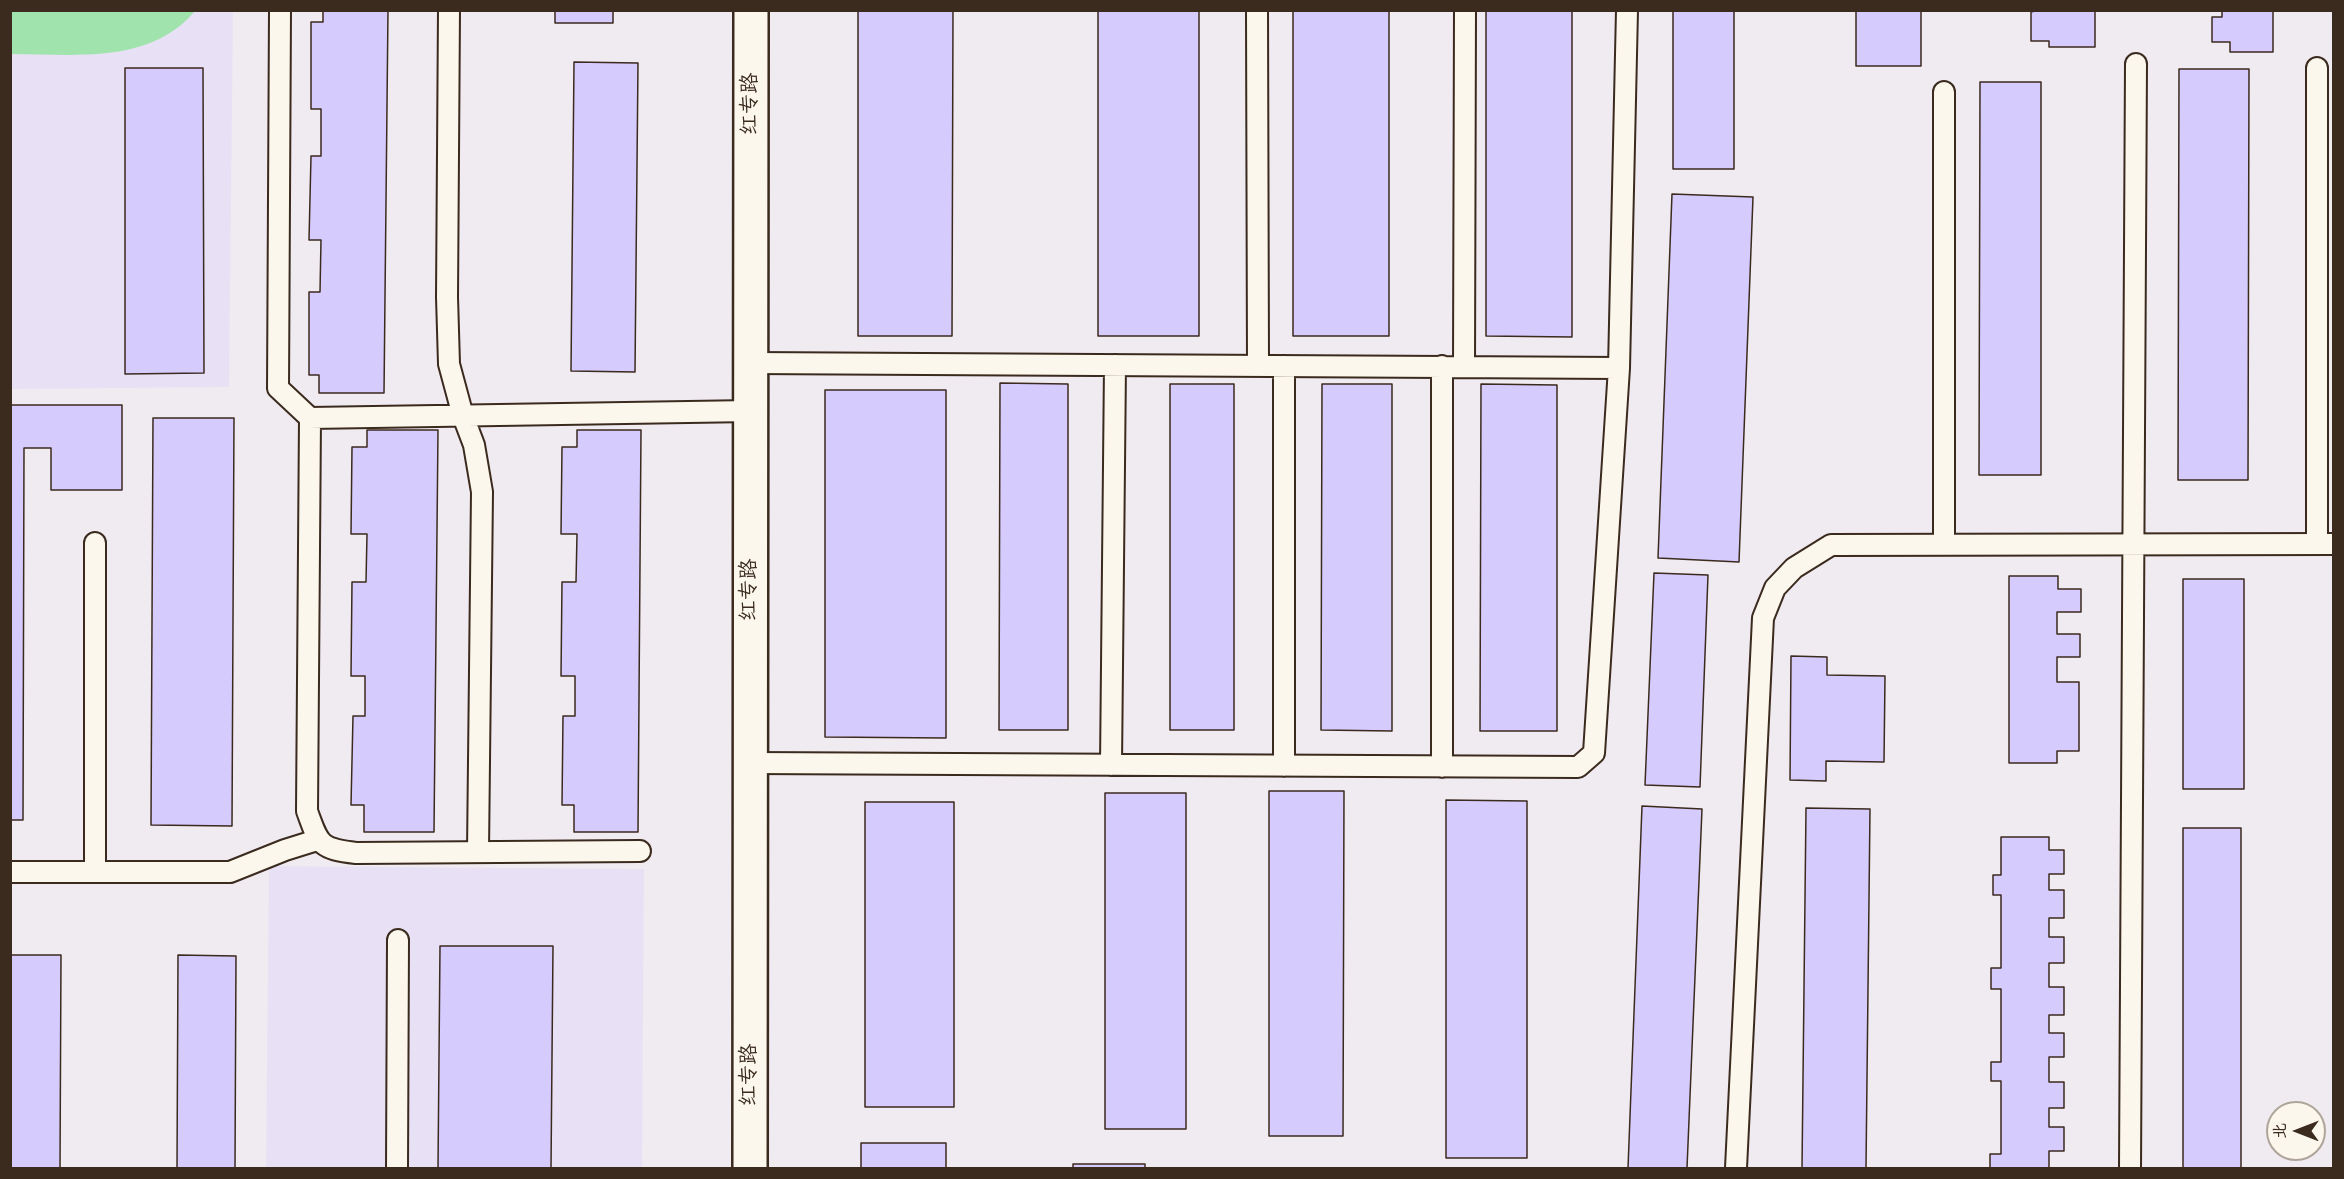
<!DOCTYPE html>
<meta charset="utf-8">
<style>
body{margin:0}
#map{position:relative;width:2344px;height:1179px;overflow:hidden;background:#f0eaf1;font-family:Itim,"LXGW WenKai TC",sans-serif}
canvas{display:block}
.frame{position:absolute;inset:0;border:12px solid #3b2a1e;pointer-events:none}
.north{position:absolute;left:2266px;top:1101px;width:60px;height:60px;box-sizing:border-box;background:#fbf7ec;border:2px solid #aea59a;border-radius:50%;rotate:270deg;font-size:16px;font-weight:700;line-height:24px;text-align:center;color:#3b2a1e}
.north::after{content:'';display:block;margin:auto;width:21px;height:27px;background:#3b2a1e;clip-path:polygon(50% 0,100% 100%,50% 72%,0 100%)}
</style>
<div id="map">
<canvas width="2344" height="1179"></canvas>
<div class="frame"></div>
<div class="north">北</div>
</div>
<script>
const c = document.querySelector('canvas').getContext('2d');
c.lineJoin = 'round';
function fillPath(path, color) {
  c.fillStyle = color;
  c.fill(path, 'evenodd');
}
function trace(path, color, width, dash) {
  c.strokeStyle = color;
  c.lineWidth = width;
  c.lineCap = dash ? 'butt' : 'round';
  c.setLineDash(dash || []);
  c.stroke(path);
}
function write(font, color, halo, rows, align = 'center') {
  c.font = font + ' Itim,"LXGW WenKai TC",sans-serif';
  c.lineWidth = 4.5;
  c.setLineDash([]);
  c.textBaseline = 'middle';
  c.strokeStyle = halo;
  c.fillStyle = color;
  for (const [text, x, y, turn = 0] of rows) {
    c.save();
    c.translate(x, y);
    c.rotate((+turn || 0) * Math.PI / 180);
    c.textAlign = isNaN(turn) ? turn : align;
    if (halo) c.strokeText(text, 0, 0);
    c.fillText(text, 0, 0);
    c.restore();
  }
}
fillPath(new Path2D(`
 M10 11H233L229 387 11 389Z
 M269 866 644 869 642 1168H266Z`), '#e8e1f5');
fillPath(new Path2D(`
 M11 10H195V11C150 65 73 54 11 54Z`), '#a1e3ad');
const building = new Path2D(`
 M323 10H388L384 393H319V375H309V292H320L321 240H309L311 156H321V109H311V22H323Z
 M555 10H613V23H555Z
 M858 10H953L952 336H858Z
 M1098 10H1199V336H1098Z
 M1293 10H1389V336H1293Z
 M1486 10H1572V337L1486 336Z
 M1673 10H1734V169H1673Z
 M1856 10H1921V66H1856Z
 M2039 10H2095V47H2049V41H2031V12Z
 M2222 10H2273V52H2230V42H2212V17H2222Z
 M574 62 638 63 635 372 571 371Z
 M125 68H203L204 373 125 374Z
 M2179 69H2249L2248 480H2178Z
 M1980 82H2041V475H1979Z
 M1672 194 1753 197 1739 562 1658 558Z
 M1000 383 1068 384V730H999Z
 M1170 384H1234V730H1170Z
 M1322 384H1392V731L1321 730Z
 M1481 384 1557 385V731H1480Z
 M825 390H946V738L825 737Z
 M10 405H122V490H51V448H24L23 820H10Z
 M153 418H234L232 826 151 825Z
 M367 430H438L434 832H364V805H351L353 716H365V676H351L352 582H366L367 534H351L352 447H367Z
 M577 430H641L638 832H574V805H562L563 716H575V676H561L562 582H576L577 534H561L562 447H577Z
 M1654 573 1708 575 1700 787 1645 785Z
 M2009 576H2058V589H2081V612H2057V634H2080V657H2057V682H2079V751H2057V763H2009Z
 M2183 579H2244V789H2183Z
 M1791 656 1827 657V675L1885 676 1884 762 1826 761V781L1790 780Z
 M1269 791H1344L1343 1136H1269Z
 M1105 793H1186V1129H1105Z
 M1446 800 1527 801V1158H1446Z
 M865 802H954V1107H865Z
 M1642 806 1702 809 1687 1168H1628Z
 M1806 808 1870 809 1866 1168H1802Z
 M2183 828H2241V1168H2183Z
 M2001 837H2049V850H2064V874H2049V890H2064V918H2049V937H2064V963H2049V987H2064V1015H2049V1033H2064V1057H2049V1082H2064V1108H2049V1127H2064V1151H2049V1168H1990V1154H2001V1081H1991V1062H2001V989H1991V968H2001V895H1993V875H2001Z
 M440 946H553L551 1168H438Z
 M10 955H61L60 1168H10Z
 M178 955 236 956 235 1168H177Z
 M861 1143H946V1168H861Z
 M1073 1164H1145V1168H1073Z`);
fillPath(building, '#d5cbfd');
trace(building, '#3b2a1e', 1.5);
const lane = new Path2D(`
 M280 10 278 388 310 418
 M449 10 447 297 449 364 463 416 474 445 482 492 478 851
 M1257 10 1258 365
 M2317 68V544
 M1944 92V545
 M751 363 1619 368
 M1284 366V766
 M1442 366V767
 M1464 366 1465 10
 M750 763 1578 767 1594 753 1619 368 1627 10
 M1111 765 1115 365
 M640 851 356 853C319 849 319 844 307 811L310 418 751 411
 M10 872H230L285 850 317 840
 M95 872V543
 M397 1168 398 940
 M1736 1168 1763 618 1775 588 1794 568 1831 545 2334 544
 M2130 1168 2136 64`);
const secondary = new Path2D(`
 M750 1168 751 10`);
trace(lane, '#3b2a1e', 24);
trace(secondary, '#3b2a1e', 38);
trace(lane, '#fbf7ec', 20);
trace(secondary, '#fbf7ec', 33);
write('21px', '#3b2a1e', '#fbf7ec', [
 ["红专路",751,104,-90],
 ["红专路",750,590,-90],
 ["红专路",750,1075,-90]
]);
</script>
